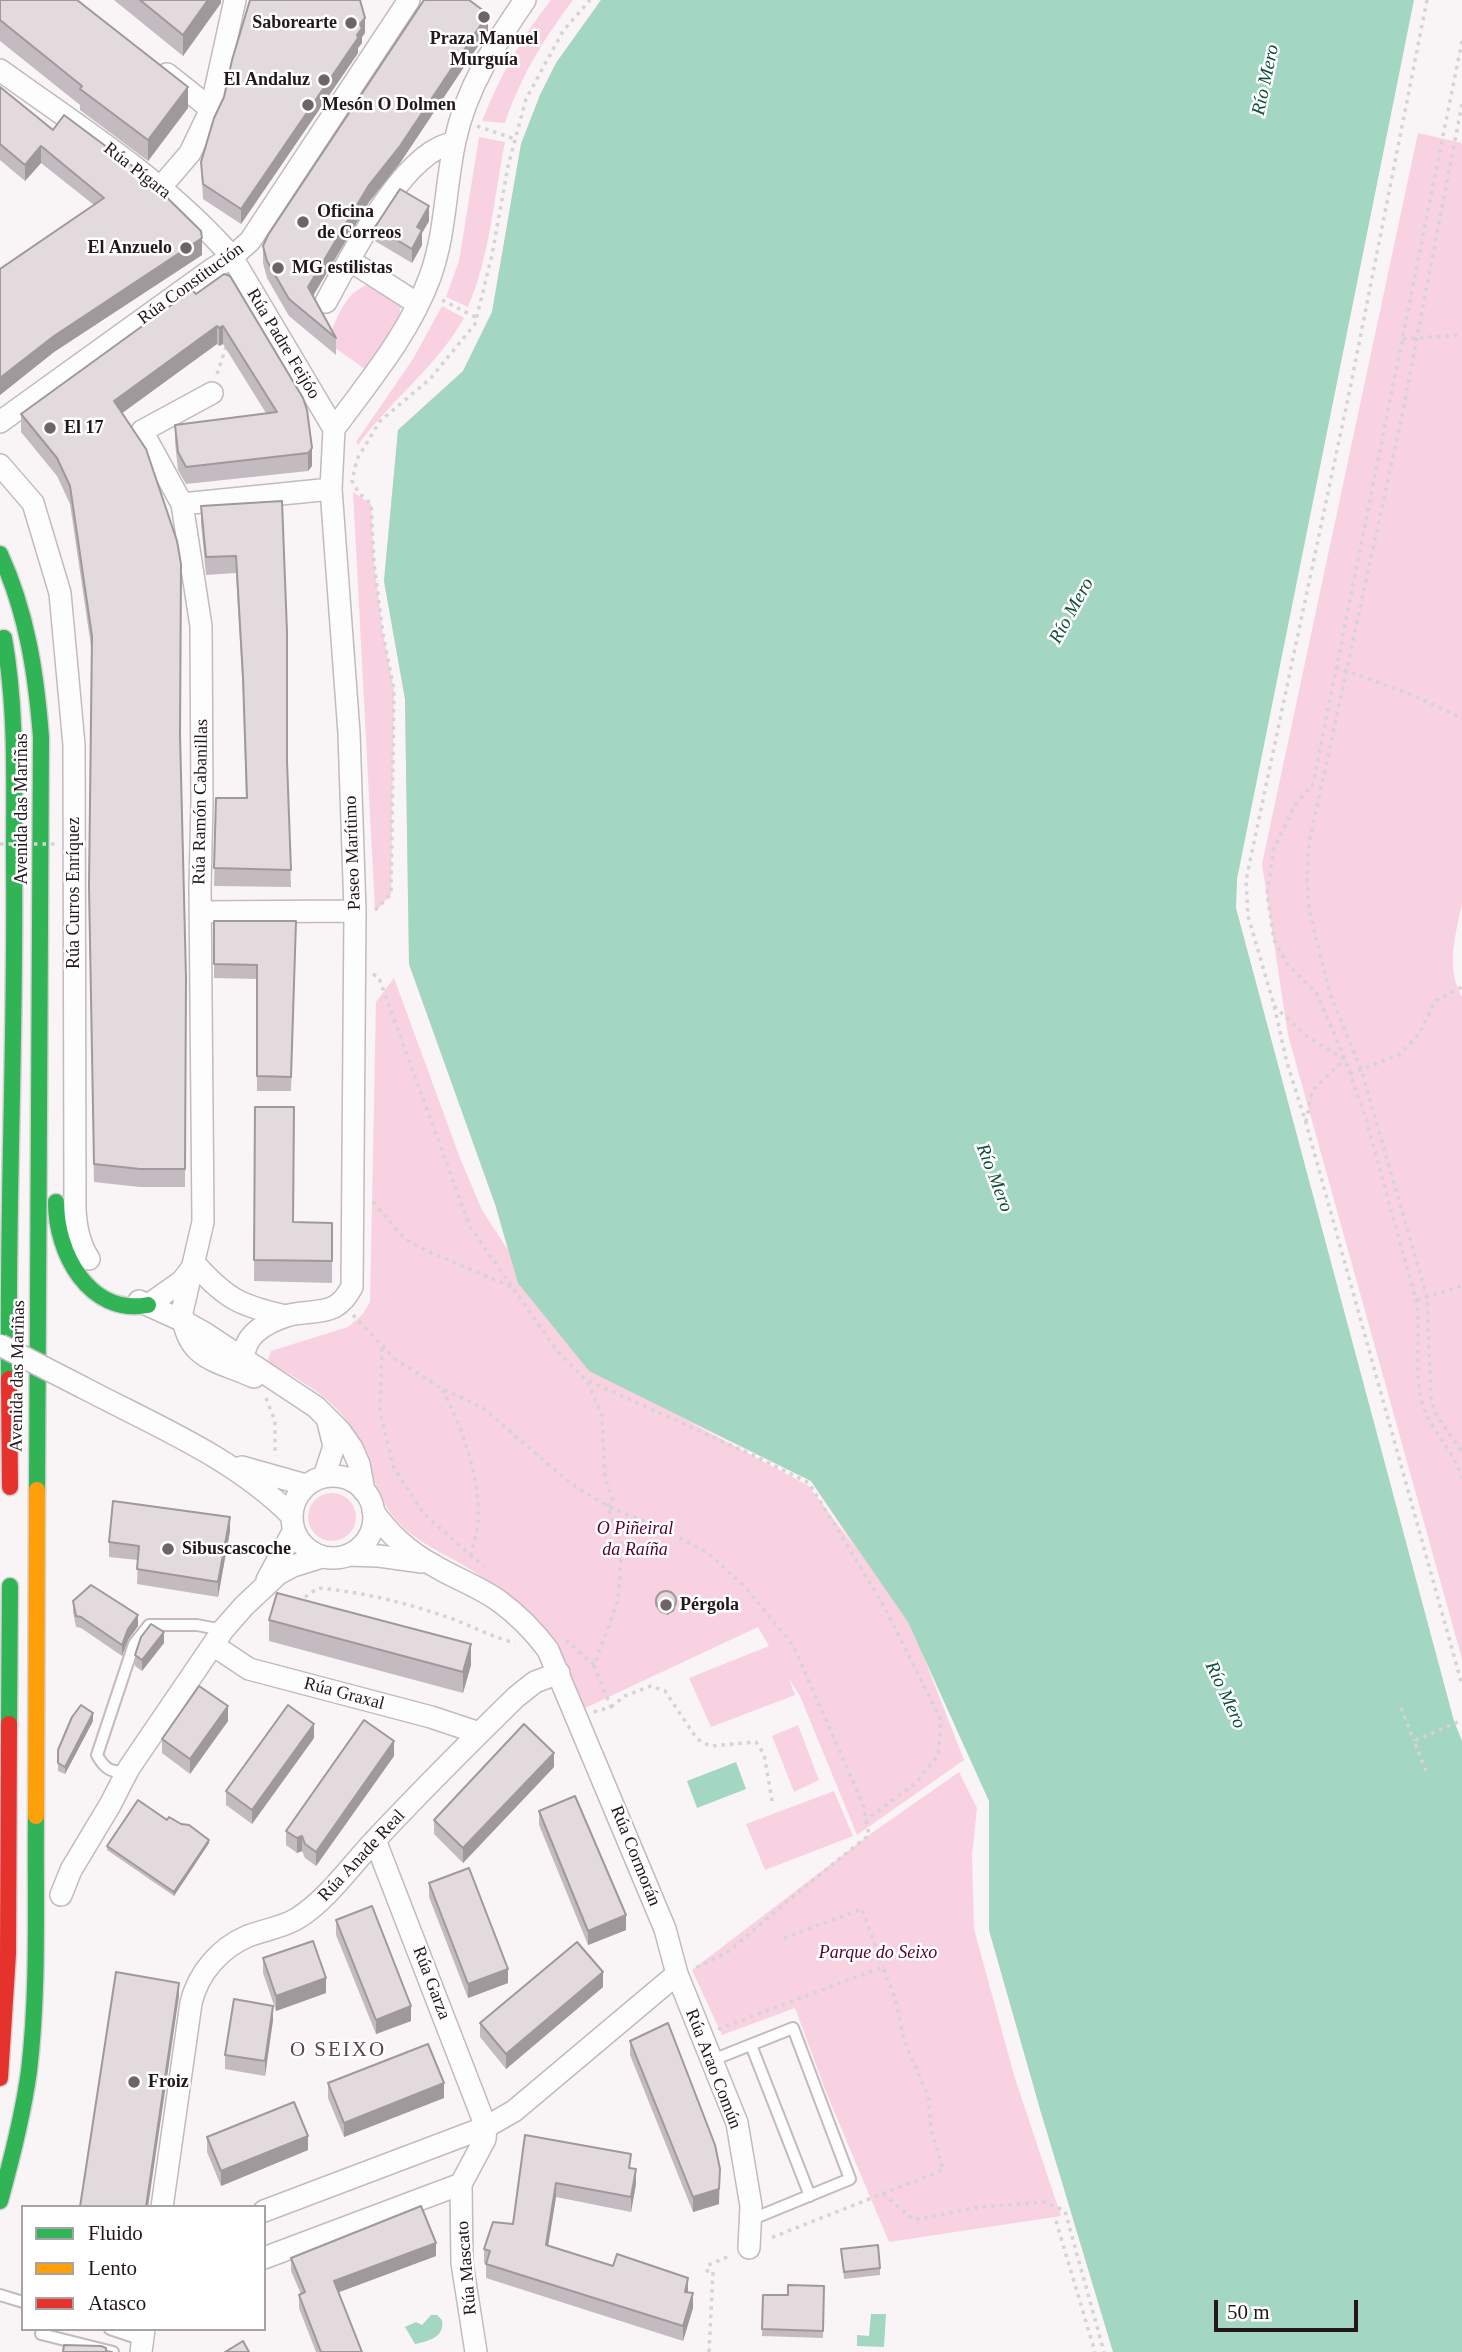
<!DOCTYPE html>
<meta charset="utf-8">
<style>
body{margin:0}
#map{position:relative;width:1462px;height:2352px;overflow:hidden;background:#f9f4f6;font-family:"Times New Roman",serif}
canvas{display:block}
.legend{position:absolute;left:21px;top:2205px;width:245px;height:126px;box-sizing:border-box;background:#fff;border:2px solid #a7a2a4;margin:0;padding:9px 12px;list-style:none;font-size:21px;color:#23171b}
.legend li{display:flex;align-items:center;gap:14px;height:35px}
.legend b{width:35px;border:2px solid #a7a2a4}
.scale{position:absolute;left:1214px;top:2300px;width:144px;height:32px;box-sizing:border-box;border:4px solid #23171b;border-top:0;padding-left:9px;font-size:21px;line-height:24px;white-space:nowrap;color:#23171b;-webkit-text-stroke:5px #fff;paint-order:stroke}
</style>
<div id="map">
<canvas width="1462" height="2352"></canvas>
<ul class="legend">
<li><b style="height:9px;background:#30b455"></b>Fluido</li>
<li><b style="height:9px;background:#ff9f0a"></b>Lento</li>
<li><b style="height:9px;background:#e5322d"></b>Atasco</li>
</ul>
<div class="scale">50 m</div>
</div>
<script>
const c = document.querySelector('canvas').getContext('2d');
c.lineJoin = 'round';
function fillPath(path, color) {
  c.fillStyle = color;
  c.fill(path, 'evenodd');
}
function trace(path, color, width, dash) {
  c.strokeStyle = color;
  c.lineWidth = width;
  c.lineCap = dash ? 'butt' : 'round';
  c.setLineDash(dash || []);
  c.stroke(path);
}
function write(font, color, halo, rows, align = 'center') {
  c.font = font + ' "Times New Roman",serif';
  c.lineWidth = 5;
  c.setLineDash([]);
  c.textBaseline = 'middle';
  c.strokeStyle = halo;
  c.fillStyle = color;
  for (const [text, x, y, turn = 0] of rows) {
    c.save();
    c.translate(x, y);
    c.rotate((+turn || 0) * Math.PI / 180);
    c.textAlign = isNaN(turn) ? turn : align;
    if (halo) c.strokeText(text, 0, 0);
    c.fillText(text, 0, 0);
    c.restore();
  }
}
fillPath(new Path2D(`
 M551 0H573C543 40 521 76 505 123L482 121C499 78 522 36 551 0Z
 M601 0 936 1482 1113 2352 1040 2109 989 1930V1801L919 1645 964 1760 857 1835 800 1696 789 1679 795 1695 711 1727 689 1678 769 1646 758 1627 583 1709C562 1680 541 1651 520 1622 511 1610 503 1593 491 1584 462 1559 424 1550 398 1522 379 1502 373 1475 363 1450 346 1405 307 1383 267 1362L271 1351 348 1327 362 1315 370 1302 376 1002 394 978 460 1158 482 1210 508 1250 495 1204 409 964 405 699 384 581 398 430 463 371 492 312 521 144 540 95 556 63ZM684 1419 811 1481 856 1549 809 1486Z
 M1418 133 1462 143V903C1456 934 1445 967 1462 997V1659L1288 1035 1262 864Z
 M479 137 505 142C494 197 490 256 468 307L446 297 459 261Z
 M367 285C380 286 394 296 401 307L398 322 366 370 327 342C336 321 344 293 367 285Z
 M442 306 464 318C437 366 391 400 358 445L356 442 413 359Z
 M353 492 371 504 374 563 383 634 394 690 391 894 378 909 375 910Z
 M308 1517a24 24 0 1 1 48 0a24 24 0 1 1-48 0Z
 M798 1725 819 1780 794 1792 772 1736Z
 M959 1772 977 1808 972 1855 974 1929 1014 2075 1061 2216 889 2242 826 2092 795 2008 722 2035 692 1970 869 1835Z
 M834 1791 853 1836 765 1870 746 1824Z`), '#f9d2e2');
fillPath(new Path2D(`
 M601 0H1414L1237 879 1236 908 1454 1721 1462 1741V2352H1113L1040 2109 989 1930V1801L908 1622 811 1481 589 1371 518 1283 495 1204 409 964 405 699 384 581 398 430 463 371 492 312 521 144 540 95 556 63Z
 M736 1762 746 1789 697 1808 687 1781Z
 M871 2314H886L884 2347 857 2346V2335L869 2336Z
 M431 2315H437L442 2320C445 2337 429 2341 415 2344L405 2327 416 2322 422 2325Z`), '#a3d7c1');
const lane = new Path2D(`
 M126 1769C112 1775 104 1768 97 1755L134 1644 149 1625H197L223 1630
 M751 2045 810 2196
 M710 2061 793 2028 850 2179 750 2220
 M0 2295 23 2302
 M110 2329 143 2340
 M41 2334 113 2352`);
const street = new Path2D(`
 M0 70C80 128 167 182 232 257L334 429
 M167 74 211 109
 M160 188 190 153 211 109 235 0
 M349 260 418 304
 M326 302C349 260 404 149 454 143
 M212 393 142 431 182 504 201 626 202 802 200 888 203 1222 182 1312C187 1360 216 1360 254 1377
 M0 422 211 270 232 257 250 241 409 0
 M0 465 33 503 60 593 74 745 75 1210C76 1228 79 1244 89 1259
 M182 504 331 489
 M201 912 355 911
 M195 1264C226 1299 241 1306 286 1316
 M139 1301 183 1321 206 1334 316 1407 340 1431 352 1448 359 1464 364 1491
 M148 1305 182 1281 192 1268
 M244 1359C243 1335 265 1323 286 1316 301 1311 320 1314 334 1307 343 1302 347 1295 352 1287L355 911 349 733 331 489 334 429C369 381 409 334 430 277 446 233 445 187 455 141 466 88 495 44 525 0
 M82 1387C154 1425 233 1457 291 1515
 M242 1467 306 1485
 M292 1517a41 41 0 1 1 82 0a41 41 0 1 1-82 0Z
 M324 1477 334 1446 328 1422
 M373 1511C388 1533 410 1553 433 1565 454 1578 478 1586 499 1601 518 1615 534 1631 548 1650L665 1929 677 1974 737 2123 751 2206 749 2248
 M348 1555 379 1556 422 1562
 M267 1580 294 1530
 M213 1645 249 1669 431 1717 479 1733
 M61 1895 71 1870 110 1805 129 1768 223 1630 244 1606 278 1574 293 1566 322 1557
 M461 2184 462 2263 476 2352
 M162 2207 191 2003C198 1973 220 1948 248 1936 264 1930 284 1927 298 1918 329 1898 351 1865 377 1838 422 1790 469 1743 516 1697L535 1682 559 1673
 M264 2211 486 2127 514 2111 677 1974
 M264 2258 461 2184 485 2139 486 2127 375 1840
 M141 2352 144 2329`);
const fast = new Path2D(`
 M0 554C27 613 36 673 41 737L37 1490
 M4 638C17 711 14 786 14 860 16 1033 7 1206 9 1379
 M56 1202C56 1253 89 1316 148 1305
 M9 1724 10 1586
 M0 2201C12 2158 23 2115 29 2071 39 1987 35 1900 36 1816`);
const slow = new Path2D(`
 M36 1816 37 1490`);
const jam = new Path2D(`
 M9 1379 10 1487
 M0 2078 8 1954 9 1724`);
trace(lane, '#c3babe', 14);
trace(street, '#c3babe', 24);
trace(fast, '#d5d1d3', 19);
trace(slow, '#d5d1d3', 19);
trace(jam, '#d5d1d3', 19);
trace(new Path2D(`
 M1427 0 1351 384 1246 880 1248 916 1274 1005 1287 1063 1306 1123 1462 1685
 M1462 41 1313 784 1295 805 1274 848 1267 894 1274 940 1288 965 1316 992 1345 1059 1366 1119 1416 1300C1422 1334 1413 1369 1422 1402 1429 1430 1453 1448 1462 1478
 M1462 104 1401 420 1309 843 1307 878 1309 909 1330 994 1361 1069 1427 1297 1431 1398 1435 1413 1462 1452
 M477 126 515 139
 M442 300 477 318
 M1403 339 1462 335
 M217 374 226 347
 M1336 667 1410 694 1462 718
 M375 910 391 894 394 690 383 634 374 563 371 504 359 493 352 481 357 459 380 421 430 379 475 324 492 255 508 166 526 99 563 31 590 0
 M373 974 379 978 470 1227 558 1352 587 1381 602 1416 605 1477 613 1501 607 1506 622 1545 618 1600 594 1666 611 1707 593 1712
 M1274 1006 1309 1038 1343 1058
 M1350 1074 1400 1054 1419 1034 1435 1001 1462 987
 M1306 1122 1312 1091 1345 1059
 M373 1202 405 1239 427 1251 512 1287
 M1417 1300 1462 1286
 M353 1315 395 1359 441 1388 483 1408 570 1483 607 1506 663 1529 708 1553 744 1586 793 1645 863 1804 869 1835 802 1889 729 1951 696 1968
 M382 1348 380 1413 394 1468 424 1514 484 1567
 M589 1381 759 1458 809 1483 884 1606 941 1720 938 1755 916 1783 866 1820
 M442 1390C462 1424 481 1483 478 1523 477 1534 473 1545 471 1556
 M266 1398 275 1421V1456
 M298 1602 318 1588C363 1592 407 1603 450 1618 472 1626 492 1637 515 1643
 M566 1640 594 1665
 M611 1707 625 1696 651 1686 665 1691 697 1739 710 1746 756 1742 764 1754 772 1801
 M1401 1708 1414 1741
 M1426 1771 1414 1741 1460 1721
 M784 1938 862 1909 883 1967
 M718 2029 883 1967 895 1998 904 2040 928 2096 931 2128 943 2170 768 2239
 M883 2194 914 2220 979 2207 1044 2202 1065 2211 1104 2352
 M1056 2221 1095 2352
 M709 2352 713 2271H707L708 2265 732 2255`), '#d5d3d4', 3.5, [3.5, 5]);
trace(lane, '#fefdfe', 10);
trace(street, '#fefdfe', 21);
trace(fast, '#30b455', 16);
trace(slow, '#ff9f0a', 16);
trace(jam, '#e5322d', 16);
const streetBridge = new Path2D(`
 M0 1345 82 1387`);
trace(streetBridge, '#c3babe', 24, []);
trace(new Path2D(`
 M0 844H57`), '#d5d3d4', 3.5, [3.5, 5]);
trace(streetBridge, '#fefdfe', 21);
fillPath(new Path2D(`
 M0 0 188 108 148 161 80 110V105L0 41Z
 M114 0H221V3L183 56Z
 M488 31 400 163 369 202 313 296 336 338V355L289 316 267 278 263 263V246Z
 M365 33 362 37V43L358 48V53L241 224 203 199 201 162 224 97Z
 M0 87 202 255 54 352 0 395V269L94 205 41 163 25 181 0 160Z
 M429 221 422 233V245L412 263 375 241V227Z
 M192 290 303 398 312 466 308 471 186 484 178 470 175 442V425L266 413 223 344 219 346 217 344 122 413 180 737 186 978 185 1187H140L94 1182 89 904 92 653 70 504 57 476 21 432V414Z
 M282 501 287 761 291 887 214 886 216 798H246L243 694 236 573 206 575 201 523V506Z
 M214 921 296 936 291 1091H257V979L214 978Z
 M255 1107 293 1222 332 1223V1283L254 1281Z
 M230 1531 218 1597 137 1584 138 1560 109 1557V1542Z
 M73 1601 138 1626 128 1640 122 1656 81 1628 76 1627 73 1612Z
 M655 1602 676 1604 674 1611 667 1615 660 1613 655 1606Z
 M269 1620 471 1665 463 1693 269 1641Z
 M164 1643 142 1671 135 1666V1655Z
 M93 1721 65 1774 58 1771V1750Z
 M228 1721 190 1774 162 1753V1739Z
 M314 1738 252 1824 226 1805V1791Z
 M394 1756 316 1866 305 1858 302 1851 297 1853 286 1845V1831Z
 M554 1767 463 1863 434 1834V1820Z
 M539 1811 626 1930 588 1945 539 1825Z
 M167 1820 209 1843 174 1896 107 1850V1846Z
 M429 1883 508 1983 468 1998 429 1897Z
 M336 1920 411 2021 376 2034 336 1935Z
 M263 1958 326 1993 276 2011 263 1973Z
 M603 1987 506 2069 480 2037V2023Z
 M273 2020 265 2076 225 2069V2055Z
 M630 2041 719 2204 693 2212 630 2055Z
 M328 2083 444 2098 344 2137 328 2098Z
 M525 2135 631 2168 636 2184 631 2212 556 2197 548 2245 688 2292 693 2308 683 2341 486 2278V2264L484 2263V2249L513 2224Z
 M207 2137 308 2150 221 2186 207 2152Z
 M841 2249 880 2268V2275L844 2279Z
 M436 2256 339 2292 362 2352H316L299 2308V2295L301 2294 291 2271V2258Z
 M824 2286 823 2338 762 2336 763 2295H788Z`), '#c3bbbf');
fillPath(new Path2D(`
 M208 0H221V3L183 56V35Z
 M488 14V31L400 163 369 202 308 304V287L369 185Z
 M365 18V33L362 37V43L358 48V53L241 224V209L357 35 360 24Z
 M188 87V108L148 161V140Z
 M41 146V163L25 181V165Z
 M429 206V221L422 233V245L412 263V249L417 227Z
 M202 238V255L54 352 0 395V378L54 336Z
 M217 326V344L114 419V401Z
 M223 326V344L219 346V328Z
 M312 448V466L308 471V453Z
 M230 1517V1531L218 1597V1582Z
 M676 1601V1604L674 1611 667 1615V1611Z
 M138 1615V1626L128 1640 122 1656V1645L128 1629Z
 M164 1632V1643L142 1671V1660Z
 M471 1644V1665L463 1693V1672Z
 M228 1706V1721L190 1774V1759Z
 M93 1713V1721L65 1774V1767Z
 M314 1724V1738L252 1824V1810Z
 M394 1741V1756L316 1866V1852Z
 M554 1753V1767L463 1863V1848Z
 M302 1836V1851L297 1853V1838Z
 M209 1840V1843L174 1896V1892Z
 M626 1915V1930L588 1945V1931Z
 M508 1969V1983L468 1998V1984Z
 M603 1972V1987L506 2069V2054Z
 M326 1978V1993L276 2011V1996Z
 M179 1983V1996L148 2207H146Z
 M273 2006V2020L265 2076V2061Z
 M411 2006V2021L376 2034V2020Z
 M444 2083V2098L344 2137V2123Z
 M308 2136V2150L221 2186V2171Z
 M636 2169V2184L631 2212V2197Z
 M720 2169 719 2204 693 2212V2197Z
 M556 2183V2197L546 2259V2245Z
 M436 2243V2256L334 2294V2281Z
 M688 2278V2293L685 2292Z
 M693 2293V2308L683 2341V2326Z`), '#9f999b');
const building = new Path2D(`
 M0 0H77L188 87 148 140 80 89 82 86 0 20Z
 M140 0H208L183 35Z
 M250 0H360L365 18 360 24 362 28 357 35 358 38 241 209 203 184 201 162 214 118 224 97 232 60Z
 M424 0H469L488 14 400 146 369 185 308 287 336 338 289 299 267 261 263 246 268 235Z
 M0 87 53 130 64 115 143 174 201 231 202 238 54 336 0 378V269L104 198 41 146 25 165 0 144Z
 M400 189 429 206 417 227 422 230 412 249 375 227Z
 M224 274 230 276 303 398 307 410 312 448 308 453 186 467 178 452 175 425 277 412 223 326 219 328 217 326 114 401 146 449 177 541 181 564 180 734 186 978 185 1169H140L94 1164 89 886 92 636 70 486 57 458 21 414 192 290 196 294Z
 M282 501 287 632V761L291 870 214 868 216 798H247L243 677 236 556 206 557 201 506Z
 M214 921H296L291 1077 257 1076V965L214 964Z
 M255 1107H294L293 1222 332 1223V1261L254 1260Z
 M113 1501 230 1517 218 1582 137 1569 139 1546 109 1542Z
 M91 1585 138 1615 128 1629 122 1645 81 1617 76 1616 73 1601Z
 M656 1601a10 10 0 1 1 20 0a10 10 0 1 1-20 0Z
 M277 1593 471 1644 463 1672 269 1620Z
 M151 1624 164 1632 142 1660 135 1655 141 1637Z
 M199 1686 228 1706 190 1759 162 1739Z
 M81 1705 93 1713 65 1767 58 1763V1750L72 1717Z
 M288 1705 314 1724 252 1810 226 1791Z
 M364 1720 394 1741 316 1852 305 1844 302 1836 297 1838 286 1831Z
 M524 1724 554 1753 463 1848 434 1820Z
 M575 1796 626 1915 588 1931 539 1811Z
 M138 1800 167 1820 169 1817 181 1824 189 1825 209 1840 174 1892 107 1846Z
 M469 1868 508 1969 468 1984 429 1883Z
 M372 1906 411 2006 376 2020 336 1920Z
 M313 1941 326 1978 276 1996 263 1958Z
 M577 1942 603 1972 506 2054 480 2023Z
 M116 1972 179 1983 146 2207H80Z
 M234 1999 273 2006 265 2061 225 2055Z
 M668 2023 715 2145 720 2169 719 2189 693 2197 630 2041Z
 M428 2044 444 2083 344 2123 328 2083Z
 M294 2102 308 2136 221 2171 207 2137Z
 M525 2135 631 2154 629 2168 636 2169 631 2197 556 2183 546 2245 613 2266 617 2254 688 2278 685 2292 693 2293 683 2326 486 2264 490 2251 484 2249 493 2222 513 2224Z
 M421 2206 436 2243 334 2281 362 2352H321L299 2295 305 2292 291 2258Z
 M878 2245 880 2268 844 2272 841 2249Z
 M788 2285 824 2286 823 2331 762 2329 763 2295H788Z
 M243 2341 249 2352H225Z
 M64 2345 101 2346 106 2348V2351L112 2352H63Z`);
fillPath(building, '#e3dade');
trace(building, '#9f999b', 2);
for (const [x, y, r, color] of [
 [484,17,7,"#6e6468"],
 [351,23,7,"#6e6468"],
 [324,80,7,"#6e6468"],
 [308,105,7,"#6e6468"],
 [303,222,7,"#6e6468"],
 [186,248,7,"#6e6468"],
 [278,268,7,"#6e6468"],
 [50,428,7,"#6e6468"],
 [168,1549,7,"#6e6468"],
 [666,1605,7,"#6e6468"],
 [134,2082,7,"#6e6468"]
]) {
  const dot = new Path2D();
  dot.arc(x, y, r, 0, 2 * Math.PI);
  c.fillStyle = color;
  c.fill(dot);
  trace(dot, '#fff', 2.5);
}
write('bold 18px', '#23171b', '#fff', [
 ["Saborearte",337,23,"right"],
 ["Praza Manuel",484,39,"center"],
 ["Murguía",484,60,"center"],
 ["El Andaluz",310,80,"right"],
 ["Mesón O Dolmen",322,105],
 ["Oficina",317,212],
 ["de Correos",317,233],
 ["El Anzuelo",172,248,"right"],
 ["MG estilistas",292,268],
 ["El 17",64,428],
 ["Sibuscascoche",182,1549],
 ["Pérgola",680,1605],
 ["Froiz",148,2082]
], 'left');
write('18px', '#23171b', '#fff', [
 ["Rúa Pígara",137,171,38],
 ["Rúa Constitución",191,284,-36],
 ["Rúa Padre Feijóo",283,344,59],
 ["Rúa Ramón Cabanillas",201,802,-89],
 ["Avenida das Mariñas",22,809,-90],
 ["Paseo Marítimo",353,853,-92],
 ["Rúa Curros Enríquez",74,893,-90],
 ["Avenida das Mariñas",18,1376,-89],
 ["Rúa Graxal",344,1694,15],
 ["Rúa Anade Real",362,1856,-47],
 ["Rúa Cormorán",635,1856,68],
 ["Rúa Garza",431,1983,69],
 ["Rúa Arao Común",713,2069,69],
 ["Rúa Mascato",467,2268,-95]
]);
write('italic 18px', '#540031', '#fff', [
 ["O Piñeiral",635,1529],
 ["da Raíña",635,1550],
 ["Parque do Seixo",878,1953]
]);
write('italic 19px', '#104f39', '#fff', [
 ["Río Mero",1266,80,-78],
 ["Río Mero",1072,611,-61],
 ["Río Mero",994,1178,69],
 ["Río Mero",1225,1695,65]
]);
c.letterSpacing = '2px';
write('21px', '#5f434f', '#fff', [
 ["O SEIXO",338,2050]
]);
c.letterSpacing = '0px';
</script>
